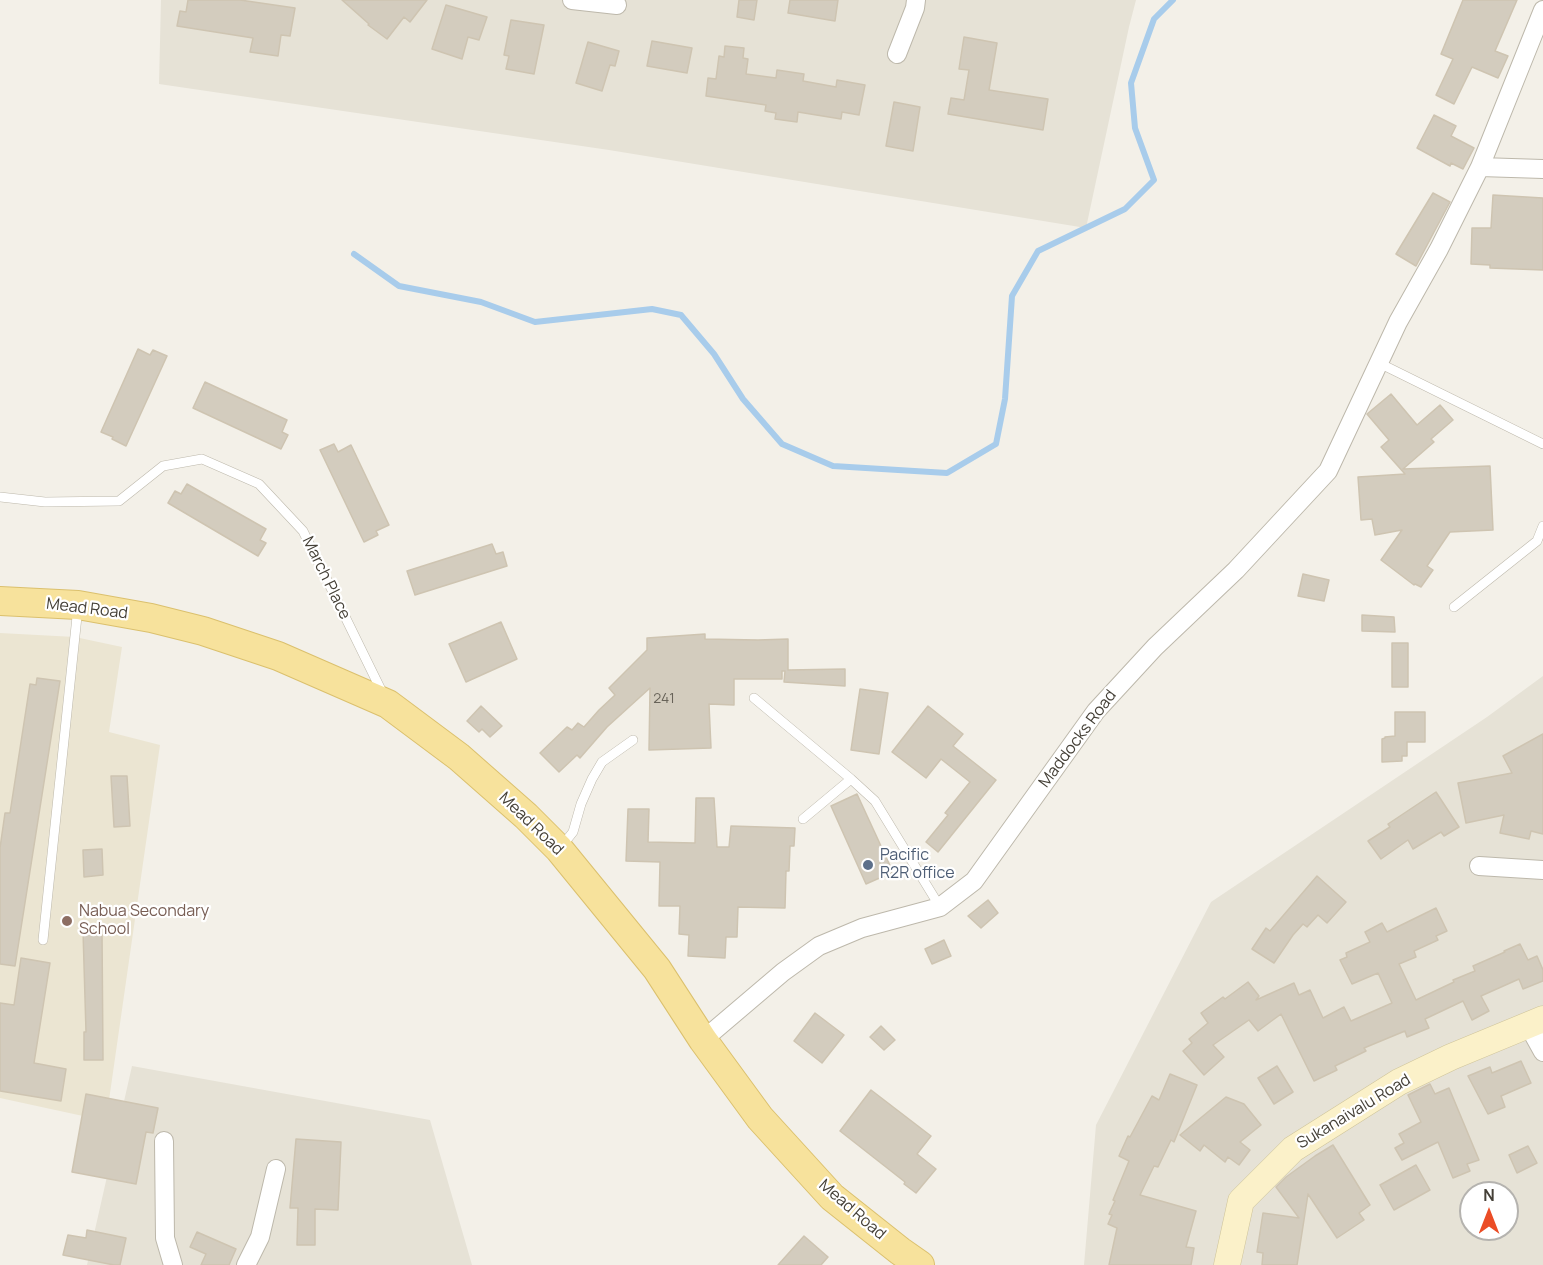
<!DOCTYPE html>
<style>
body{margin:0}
#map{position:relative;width:1543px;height:1265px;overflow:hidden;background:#f3f0e8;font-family:Manrope,sans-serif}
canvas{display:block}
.north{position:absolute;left:1459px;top:1181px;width:60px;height:60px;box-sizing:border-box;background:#fff;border:2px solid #b5b3af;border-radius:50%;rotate:0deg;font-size:16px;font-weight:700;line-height:24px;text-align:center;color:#454037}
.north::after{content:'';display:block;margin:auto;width:21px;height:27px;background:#eb4d26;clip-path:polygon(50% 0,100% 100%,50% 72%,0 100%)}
</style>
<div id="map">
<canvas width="1543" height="1265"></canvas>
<div class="north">N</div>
</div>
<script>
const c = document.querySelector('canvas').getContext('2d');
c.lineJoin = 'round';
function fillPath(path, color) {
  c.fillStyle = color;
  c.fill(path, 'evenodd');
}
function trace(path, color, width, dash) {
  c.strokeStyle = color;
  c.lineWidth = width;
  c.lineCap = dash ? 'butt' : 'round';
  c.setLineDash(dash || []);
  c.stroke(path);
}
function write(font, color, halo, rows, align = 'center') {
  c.font = font + ' Manrope,sans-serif';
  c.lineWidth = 4.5;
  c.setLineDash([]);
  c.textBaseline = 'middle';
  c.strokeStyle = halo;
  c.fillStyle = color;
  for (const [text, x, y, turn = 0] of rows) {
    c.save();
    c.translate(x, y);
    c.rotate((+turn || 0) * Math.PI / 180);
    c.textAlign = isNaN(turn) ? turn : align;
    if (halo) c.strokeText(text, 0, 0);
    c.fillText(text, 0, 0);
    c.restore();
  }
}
fillPath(new Path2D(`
 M161 0H1136L1129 27 1086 228 609 150 159 84Z
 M1543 676V1265H1084L1096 1125 1211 902 1487 717ZM1471 1193H1507V1229H1471Z
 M132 1066 430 1120 472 1265H87Z`), '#e6e2d6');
fillPath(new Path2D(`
 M0 633 75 637 122 647 109 732 160 745 106 1121 0 1098Z`), '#ebe5d2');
trace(new Path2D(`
 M354 254 399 286 481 302 535 322 652 309 681 315 714 354 743 399 782 444 833 466 947 473 996 444 1005 399 1012 296 1038 251 1125 209 1154 180 1135 128 1131 83 1154 19 1173 0`), '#a8cceb', 6);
const building = new Path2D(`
 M188 0H240L295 8 290 36 281 35 278 56 250 52 253 38 177 26 180 11 186 12Z
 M342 0H427L410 22 404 17 387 39 368 25 369 24Z
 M739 0H757L754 20 737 17Z
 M790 0H838L835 21 788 13Z
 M1463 0H1517L1495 51 1508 56 1498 78 1472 67 1454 104 1436 95 1453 59 1441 54Z
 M446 5 487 17 479 40 468 37 462 59 432 49Z
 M511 20 544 25 534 74 506 69 509 56 504 55Z
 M964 37 997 43 989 90 1048 99 1043 130 948 114 951 98 964 100 969 70 959 69Z
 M652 41 692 48 687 73 647 66Z
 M588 42 619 51 615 66 610 65 602 91 576 83Z
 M725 46 744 48 743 58 748 59 746 74 776 78 777 70 804 74 803 81 836 87 837 80 865 85 859 115 842 112 841 119 798 112 797 122 775 119 776 113 765 111 766 105 706 96 708 78 716 79 719 56 724 57Z
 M894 102 920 107 913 151 886 146Z
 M1434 115 1456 126 1451 136 1474 148 1463 169 1451 163 1450 166 1417 148Z
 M1433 193 1450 202 1416 266 1396 254Z
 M1493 195 1543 198V270L1490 268V265L1471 264 1472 228H1491Z
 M138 349 150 355 153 350 167 356 126 446 112 439 113 437 101 432Z
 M205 382 287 420 282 432 288 435 281 449 193 408Z
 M1391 394 1417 425 1440 405 1453 420 1431 439 1434 442 1403 469 1490 466 1493 530 1450 532 1427 566 1433 570 1421 587 1415 584 1414 585 1381 560 1402 530 1375 535 1372 519 1361 520 1358 477 1405 474 1381 447 1389 440 1367 414Z
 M334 444 338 452 351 445 389 525 376 531 378 535 364 542 320 450Z
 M187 484 266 529 260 540 266 543 258 556 168 503 175 491 181 494Z
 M492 544 496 554 503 552 507 566 415 595 407 571Z
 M1303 574 1329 580 1324 601 1298 596Z
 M1362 615 1394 617 1395 632 1362 631Z
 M501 622 517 659 466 682 449 644Z
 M705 634V639L758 640 788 639V670L845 669V686L784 682 785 671H782V679H734V705L709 704 711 748 649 750 650 688 607 727 580 758 577 755 559 772 540 753 567 727 572 730 578 723 584 727 599 710 615 695 609 688 647 650V638Z
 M1392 643H1408V687H1392Z
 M37 678 60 681 15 966 0 964V848L5 813H10L30 684 36 685Z
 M860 689 888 693 879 754 851 750Z
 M481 706 502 726 490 737 482 729 479 732 467 721Z
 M928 706 963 734 953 746 996 780 938 852 926 842 948 815 945 813 970 782 941 759 926 778 892 752Z
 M1395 712H1425V742H1407V756H1402V761L1382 762V739L1385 738V737L1395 736Z
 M1543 734V834L1531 831 1529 839 1500 833 1504 815 1466 823 1458 783 1512 773 1503 756Z
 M111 776H127L130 826 114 827Z
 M1436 792 1459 827 1444 836 1441 832 1413 849 1408 840 1381 859 1368 841 1390 827 1388 824Z
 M857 794 893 872 866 884 831 806Z
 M696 798H714L717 847H729L731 826 795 828 794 846H790L789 871H786L785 908 738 907 737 937H726L725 958 688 956 689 935 679 934 680 906H659L660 862 626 861 628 809H649L648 842 695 843Z
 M102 849 103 875 84 877 83 850Z
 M1317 876 1346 902 1327 923 1318 915 1307 927 1303 924 1293 935 1274 963 1252 949 1266 928 1270 931Z
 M988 900 998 913 981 928 968 916Z
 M1436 908 1447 931 1436 936 1438 940 1414 951 1416 957 1399 964 1416 1000 1454 982 1453 980 1475 971 1473 966 1505 952 1504 951 1520 944 1528 960 1537 956 1543 970V981L1523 989 1519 979 1481 996 1489 1011 1472 1020 1463 1001 1425 1019 1429 1028 1407 1037 1405 1031 1364 1048 1366 1051 1335 1066 1337 1070 1314 1081 1281 1014 1258 1031 1249 1020 1213 1045 1224 1057 1204 1075 1183 1051 1192 1043 1189 1039 1208 1023 1201 1013 1223 997 1225 999 1248 982 1259 996 1256 1000 1294 983 1299 995 1310 990 1323 1018 1344 1007 1351 1021 1392 1003 1378 973 1352 984 1340 960 1347 957 1346 953 1370 942 1365 932 1382 923 1387 932Z
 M102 930 103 1060H84V1032H86L83 931Z
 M944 940 951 956 932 964 925 949Z
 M21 958 50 963 34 1063 66 1069 61 1101 0 1091V1003L14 1005Z
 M815 1013 844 1035 822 1063 794 1041Z
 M881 1026 895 1040 884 1050 870 1037Z
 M1521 1061 1531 1083 1501 1096 1505 1107 1488 1114 1468 1076 1490 1067 1492 1073Z
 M1277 1066 1293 1092 1274 1104 1258 1078Z
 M1170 1074 1197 1085 1174 1142 1171 1140 1158 1167 1154 1166 1140 1195 1196 1211 1186 1247 1194 1248 1191 1265H1109L1117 1228 1108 1224 1112 1215 1109 1214 1115 1201 1113 1200 1129 1161 1119 1156 1128 1136 1130 1137 1152 1096 1159 1100Z
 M1430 1084 1435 1094 1449 1088 1479 1160 1467 1164 1470 1171 1453 1178 1438 1142 1402 1160 1395 1148 1404 1143 1399 1134 1421 1122 1408 1095Z
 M871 1090 931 1136 917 1154 936 1169 916 1193 904 1184 905 1182 840 1131Z
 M86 1094 158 1108 153 1133 146 1132 136 1184 72 1172Z
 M1226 1097 1244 1104 1261 1125 1240 1142 1250 1150 1239 1165 1228 1157 1225 1162 1204 1145 1200 1151 1180 1135Z
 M296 1139 341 1142 338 1210 315 1209V1245H297L298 1208H290Z
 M1333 1145 1370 1205 1359 1213 1364 1220 1337 1238 1308 1194 1297 1265H1262L1263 1253 1257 1252 1263 1213 1299 1218 1276 1187 1286 1177 1315 1156Z
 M1528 1146 1537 1163 1517 1173 1509 1155Z
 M1416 1165 1430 1190 1394 1210 1380 1185Z
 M87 1230 126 1238 120 1265H114L63 1255 68 1235 86 1238Z
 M197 1232 236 1249 229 1265H201L206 1254 190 1247Z
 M804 1236 828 1257 821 1265H778Z`);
fillPath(building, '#d3ccbe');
trace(building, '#cec4b1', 1.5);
const lane = new Path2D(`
 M1379 363 1543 444
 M0 497 45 502 119 501 163 466 202 459 259 484 303 531 383 694
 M1454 607 1537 541 1543 526
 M754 698 851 779
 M803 819 851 779 875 801 940 907
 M561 847 573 832 581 804 592 779 602 762 633 740
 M43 940 78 607`);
const street = new Path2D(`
 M572 0 617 5
 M897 54 915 8 916 0
 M1480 167 1543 169
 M1479 866 1543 870
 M1528 1025 1543 1052
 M703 1040 783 972 819 946 862 928 940 907 974 881 1096 711 1155 647 1236 570 1328 471 1398 322 1439 249 1480 167 1543 10
 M164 1141 165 1238 173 1265
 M246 1265 260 1237 276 1169`);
const secondary = new Path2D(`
 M1227 1265 1241 1201 1293 1149 1399 1082 1451 1057 1543 1019`);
const primary = new Path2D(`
 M0 601 78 605 151 618 203 631 278 656 388 704 459 757 526 816 559 849 657 969 703 1040 760 1118 832 1197 900 1251 920 1265`);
trace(lane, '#bdb8ab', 10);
trace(street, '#bdb8ab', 20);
trace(secondary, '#cfc49a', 27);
trace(primary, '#dbc06d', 30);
trace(lane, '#fff', 9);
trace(street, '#fff', 18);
trace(secondary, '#fbf1c9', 26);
trace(primary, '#f7e29c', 28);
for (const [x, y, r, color] of [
 [868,865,6,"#5c6f8a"],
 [67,921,6,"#8d6e63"]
]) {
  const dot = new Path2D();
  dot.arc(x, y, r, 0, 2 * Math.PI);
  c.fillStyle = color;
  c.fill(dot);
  trace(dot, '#fff', 2);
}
write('14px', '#686359', null, [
 ["241",664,699]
]);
write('16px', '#454037', '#fff', [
 ["March Place",326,578,64],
 ["Mead Road",87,609,7],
 ["Maddocks Road",1078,739,-53],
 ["Mead Road",531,824,44],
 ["Sukanaivalu Road",1354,1112,-31],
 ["Mead Road",852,1210,41]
]);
write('16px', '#4e5e75', '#fff', [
 ["Pacific",880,856],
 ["R2R office",880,874]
], 'left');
write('16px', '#785e54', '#fff', [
 ["Nabua Secondary",79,912],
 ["School",79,930]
], 'left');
</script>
